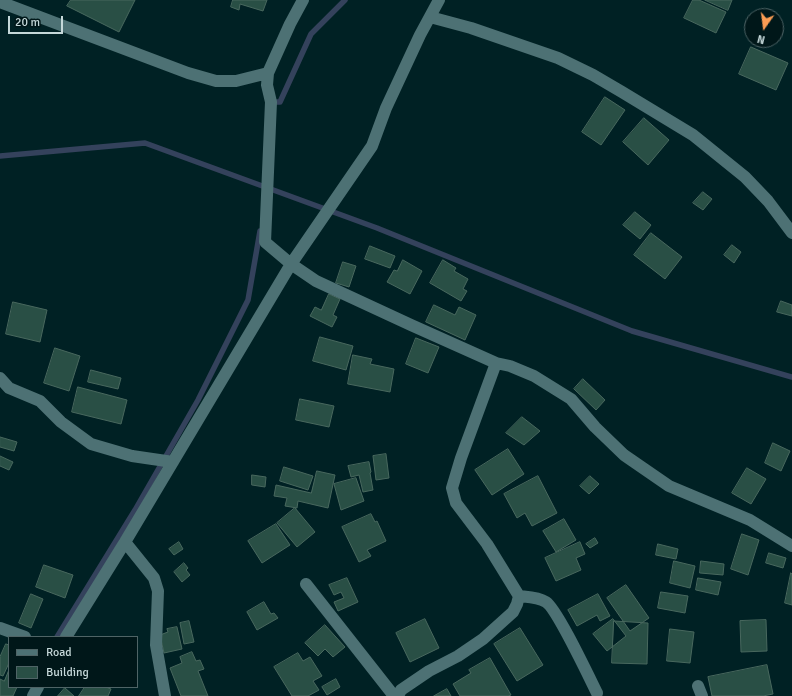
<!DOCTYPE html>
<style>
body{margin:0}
#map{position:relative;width:792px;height:696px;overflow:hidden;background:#002124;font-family:Signika,sans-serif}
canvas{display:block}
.legend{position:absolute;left:8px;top:636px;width:130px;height:52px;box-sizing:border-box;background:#001719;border:1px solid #4f6466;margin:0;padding:5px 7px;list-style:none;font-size:12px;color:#c5d8d9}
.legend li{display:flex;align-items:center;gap:8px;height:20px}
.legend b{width:20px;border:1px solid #4f6466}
.north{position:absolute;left:744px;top:8px;width:40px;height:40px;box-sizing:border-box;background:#001719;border:1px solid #4f6466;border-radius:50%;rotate:194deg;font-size:11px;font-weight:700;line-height:16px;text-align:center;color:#c5d8d9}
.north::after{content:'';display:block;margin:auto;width:14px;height:18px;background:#fc9d54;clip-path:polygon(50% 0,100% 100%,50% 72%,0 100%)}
.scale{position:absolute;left:8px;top:16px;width:55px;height:18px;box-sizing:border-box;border:2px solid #c5d8d9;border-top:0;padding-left:5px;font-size:12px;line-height:14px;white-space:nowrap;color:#c5d8d9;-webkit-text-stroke:3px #001719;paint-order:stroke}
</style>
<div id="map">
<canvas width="792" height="696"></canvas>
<ul class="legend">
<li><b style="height:5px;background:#4d7174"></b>Road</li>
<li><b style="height:11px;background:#294f45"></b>Building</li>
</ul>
<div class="north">N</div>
<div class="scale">20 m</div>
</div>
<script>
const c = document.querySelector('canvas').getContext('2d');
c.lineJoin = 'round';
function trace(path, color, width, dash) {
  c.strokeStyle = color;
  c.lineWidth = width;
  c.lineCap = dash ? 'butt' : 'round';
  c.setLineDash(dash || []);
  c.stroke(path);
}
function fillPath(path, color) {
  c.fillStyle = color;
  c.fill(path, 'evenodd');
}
trace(new Path2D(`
 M271 102H280L311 34 345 0
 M0 156 145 143 377 228 632 331 792 377
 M57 637 135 510 198 400 248 300 260 231`), '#34425c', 5.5);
const building = new Path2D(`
 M71 0H135L119 32 67 6Z
 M233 0H267L263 11 240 4 239 10 231 7Z
 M693 0H699L726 12 716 33 684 18Z
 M705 0H732L728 10Z
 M751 47 788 63 776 90 739 74Z
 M605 97 625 110 601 145 582 132Z
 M644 118 669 140 648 165 623 142Z
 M703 192 712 199 703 210 693 203Z
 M635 212 651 225 640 239 623 225Z
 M651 233 682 257 665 279 634 255Z
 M732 245 741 252 734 263 724 255Z
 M370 246 395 256 390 268 365 259Z
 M403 260 422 271 410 294 387 282 394 270 397 271Z
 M443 260 456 268 454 271 468 279 463 289 467 291 461 301 430 283Z
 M343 262 356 266 349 287 336 283Z
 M329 294 340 299 333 315 337 317 332 327 310 316 315 307 321 310Z
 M781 301 792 305V316L777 312Z
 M13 302 47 310 40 342 6 334Z
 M434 305 455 315 459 307 476 315 465 340 426 322Z
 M320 337 353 346 346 370 313 361Z
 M416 338 439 347 428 373 406 364Z
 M55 348 80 356 69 391 44 383Z
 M353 355 372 359 370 364 394 369 390 392 348 384Z
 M91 370 121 378 118 389 88 382Z
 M583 379 605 400 596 410 574 389Z
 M78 387 127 400 121 424 72 412Z
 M300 399 334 406 329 427 296 420Z
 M522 417 540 431 524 445 506 433Z
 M0 437 17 442 14 451 0 447Z
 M773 443 790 451 781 471 765 463Z
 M508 449 524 474 492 495 475 470Z
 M386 454 389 478 376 480 373 456Z
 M0 456 13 462 9 470 0 466Z
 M369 462 371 472 370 473 373 490 363 492 359 475 351 477 348 466Z
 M284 467 313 476 308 490 280 481Z
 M747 468 766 479 751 504 732 493Z
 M317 471 335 475 328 508 298 501 297 508 285 506 287 498 274 496 276 485 311 493Z
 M252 475 266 477 265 487 252 485Z
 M538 476 557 513 532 526 525 513 517 518 504 494Z
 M590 476 599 484 589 494 580 486Z
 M356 478 364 501 341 510 334 484Z
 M295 508 315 532 297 547 277 523Z
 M371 514 375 522 377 521 386 541 367 550 371 556 359 562 342 527Z
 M564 519 576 540 556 552 543 531Z
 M276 524 290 545 262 563 248 541Z
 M742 534 759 540 748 575 731 569Z
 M595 538 598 543 590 548 586 544Z
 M179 542 183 549 174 555 169 549Z
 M580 542 585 554 576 558 581 570 556 581 545 558Z
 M658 544 678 549 676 559 656 555Z
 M769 553 786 558 783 568 766 563Z
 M674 561 695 566 690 588 670 583Z
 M701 561 724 564 723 575 700 573Z
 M184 563 188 568 186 570 190 575 182 582 174 572Z
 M44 565 73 575 65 598 36 587Z
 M791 573 792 574V605L785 603Z
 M347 578 358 602 338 611 334 602 344 598 341 592 334 595 329 585Z
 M698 578 721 582 718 595 696 590Z
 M626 585 649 618 630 631 607 598Z
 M661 592 688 596 685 613 658 608Z
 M31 594 43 599 31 628 19 623Z
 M598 594 610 616 600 621 597 615 577 626 568 610Z
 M264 602 271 614 274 613 278 618 257 630 247 612Z
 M425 619 439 648 410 662 396 633Z
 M613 619 626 636 607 651 593 634Z
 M766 620 767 651 741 652 740 621Z
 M189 621 194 642 184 644 180 623Z
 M614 621 648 623 647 664 612 663Z
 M325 625 345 647 333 657 325 649 318 656 305 643Z
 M177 627 182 649 164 653 160 635 168 632 167 629Z
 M520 628 543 665 517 681 494 644Z
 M670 629 694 632 690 663 667 661Z
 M6 644 9 645V663L3 676 0 675V657Z
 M192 652 196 661 200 660 204 669 198 671 208 696H181L170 668 182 663 180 657Z
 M298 653 303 661 310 657 322 676 313 681 319 690 308 696H292L274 667Z
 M490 658 511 695 508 696H460L453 684 471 673 469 670Z
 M767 665 773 694 763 696H712L708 677Z
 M9 670V687H17L13 696H0V679L4 681Z
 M336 679 340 687 327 695 322 687Z
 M85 687H106L111 689 108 696H79Z
 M65 688 74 696H58Z
 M447 689 451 696H434Z`);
fillPath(building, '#294f45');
trace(building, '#48685e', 1);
trace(new Path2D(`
 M0 2 188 73 216 81H236L268 73 290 24 303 0
 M430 17 471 28 558 58 593 75 622 92 693 135 745 177 768 201 792 233
 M268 73 267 85 271 102 265 242 291 264 316 281 411 325 496 363 510 366 534 376 571 399 595 427 624 455 669 486 750 520 792 546
 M0 378 9 388 40 401 61 422 91 444 132 456 173 462
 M125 542 154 578 158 591 156 645 165 696
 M306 584 394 696
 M519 596C528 597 538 597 546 602 557 609 589 677 597 693
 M0 628 25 637
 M66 637 125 542 291 264 372 146 386 108 420 35 439 0
 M698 686 702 696
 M33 696 38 687
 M398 696 401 690 429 671 458 656 483 639 513 612 517 604 519 596 487 544 456 503 452 488 461 458 496 363`), '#4d7174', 12);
</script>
